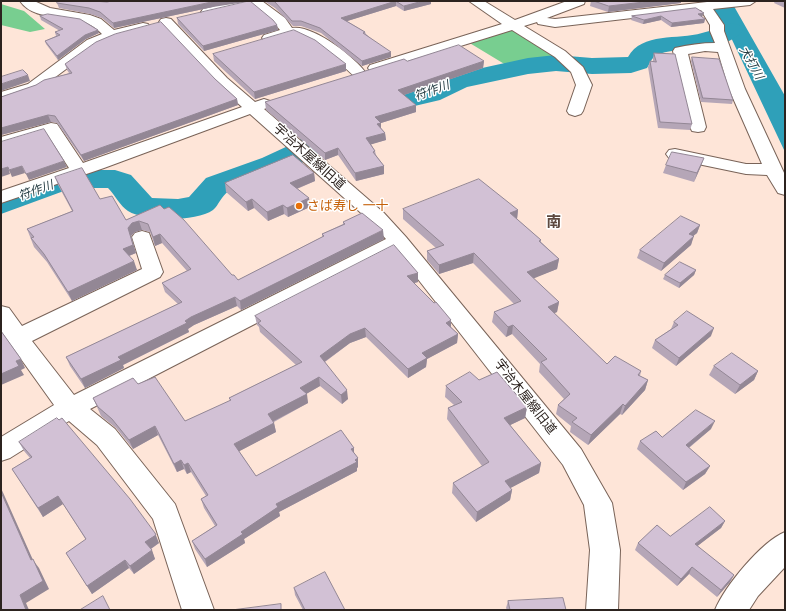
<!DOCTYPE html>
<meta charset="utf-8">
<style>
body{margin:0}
#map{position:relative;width:786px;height:611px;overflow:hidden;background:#fee5d8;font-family:Helvetica,sans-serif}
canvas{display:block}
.frame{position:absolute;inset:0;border:2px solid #2c231f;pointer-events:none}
</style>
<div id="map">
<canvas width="786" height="611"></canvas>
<div class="frame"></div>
</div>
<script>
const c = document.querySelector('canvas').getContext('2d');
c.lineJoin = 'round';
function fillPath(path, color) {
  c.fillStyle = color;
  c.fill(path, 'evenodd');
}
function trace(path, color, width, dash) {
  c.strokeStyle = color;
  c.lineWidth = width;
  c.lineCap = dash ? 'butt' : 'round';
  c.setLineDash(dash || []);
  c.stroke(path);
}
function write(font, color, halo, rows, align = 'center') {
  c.font = font + ' Helvetica,"Noto Sans JP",sans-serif';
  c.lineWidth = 3;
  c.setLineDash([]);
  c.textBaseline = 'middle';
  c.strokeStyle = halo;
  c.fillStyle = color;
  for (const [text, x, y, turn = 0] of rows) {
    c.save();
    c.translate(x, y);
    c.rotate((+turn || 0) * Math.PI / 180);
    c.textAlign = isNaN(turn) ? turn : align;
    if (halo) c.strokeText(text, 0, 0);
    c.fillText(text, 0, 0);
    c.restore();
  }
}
fillPath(new Path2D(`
 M1 4 24 11 45 29 30 32 1 25Z
 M513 27 533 39 559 61 511 68 468 42Z`), '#78ce90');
fillPath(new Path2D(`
 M707 1H731L785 96V152L726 27Z`), '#2fa0b9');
fillPath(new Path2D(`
 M731 23 739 25 743 30C726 55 667 44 653 58 651 60 649 65 647 68L631 73 592 74 556 71 528 74 467 87 440 100 355 120 345 127 323 150 310 159 284 171 229 191C221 196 219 205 213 210 196 222 146 222 128 211 120 206 115 195 108 188H72L1 214V193L68 170H115L131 175 152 198 178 199 189 197 206 178 262 158 288 146 302 138 325 115 335 108 421 88 450 75 528 58 556 55 592 58 628 57C642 32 678 40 702 33 712 31 721 25 731 23Z`), '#2fa0b9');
const minor = new Path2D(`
 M20 1H34L50 8 90 15 101 19 114 30 143 23 148 24 150 27 148 30 116 38 97 46 38 90 1 102V92L28 84 87 40 102 34C96 28 89 23 81 21 61 15 33 20 20 1Z
 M236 1H262L285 18 292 28C312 24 355 57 366 73L364 76H354C343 66 310 33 295 35 285 37 274 43 264 41L262 38 264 35 280 30 275 24 251 5 208 16 201 12 203 9Z
 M469 1H484L515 20 567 1H585L584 4 547 18 555 19 716 1H756L750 5 713 9 724 25V31L745 89 785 175V195L778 193 767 175 746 174 669 158 666 154 669 150 675 149 746 164H762L729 89 718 52 705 51 688 54 706 127 704 131 698 132 692 131 690 127 673 51 675 48C688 45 702 43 715 43L710 31V25L701 10 555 27 538 24 537 22 524 26 565 51 583 67 592 85 583 111 581 114 575 116 569 114 567 111 576 85 571 72 555 57 512 30 380 71H370L368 68 370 65 502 24Z
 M166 18 171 19 227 78 255 102 264 99 270 101 272 104 270 107 264 109 384 213 406 237 581 449 612 503 620 550 618 610H586L590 550 584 505 563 465 396 251 90 409 115 429 175 504 214 610H182L153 519 97 445 69 421 10 458 1 461V437L54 405 1 331V306L9 308 22 326 142 269 132 237 135 233 142 231 149 233 163 272 160 277 32 341 74 395 386 239 370 221 250 114 104 168 1 203V191L69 168 47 134 1 147V137L51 123 57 124 83 163 242 107 217 84 161 25 159 22 161 19Z
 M785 532V567L758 596 749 610H715C725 586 761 542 785 532Z`);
trace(minor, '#796358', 2);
fillPath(minor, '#fff');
fillPath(new Path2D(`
 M264 1H431V4L404 11 396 6 347 21 365 32 366 34 391 57 362 66 321 33 301 26H293L275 8Z
 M591 1H681V3L608 12 590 6Z
 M775 1H785V8L774 3Z
 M57 3 213 7 114 28 102 18 90 14 59 8Z
 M696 8 702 17 705 19 704 23 671 27 661 20 643 24 631 20 632 16Z
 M40 16 99 33 86 39 58 60 46 44 45 41 56 36 55 32 60 31 41 20Z
 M177 18 277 25 278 30 204 51 178 24Z
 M654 53 692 124 690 130 658 128 648 67 650 61H653V58Z
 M213 54 346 71 255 99 214 61Z
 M692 57 733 100 732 104 701 102 691 61Z
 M407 61H484L483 68 404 95 416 112 381 123V128L385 133 386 140 371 144 375 151 376 155 384 166V174L356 181 338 155 325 160 266 110 265 102Z
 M65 64 215 79 237 99 238 105 84 161 57 123 51 122 1 135V97L36 85 69 73 67 70Z
 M666 165 701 166 694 182 663 173Z
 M314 173 315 181 297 189 309 198 310 207 288 217 284 214 268 221 254 208 248 211 226 192 225 183Z
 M55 177 100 199 126 220 160 205 232 275 238 280 322 237V234L343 224V222L384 239 241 310 237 306 194 325 188 329 189 332 123 365 124 368 85 388 70 366 66 357 178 304 165 292 162 283 187 271 162 243 155 246 150 232 142 230 135 232 131 236 136 253 129 256 137 270 72 301 47 262 34 247 27 229 72 211 58 185Z
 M403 209 518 210 517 219 541 240V242L559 259 557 269 533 278 559 302 557 312 554 313 607 364 641 371 640 376 648 380 645 390 622 415 620 414 588 445 570 432 571 426 556 414 558 405 564 399 539 372 540 364 512 334 506 337 492 322 494 312 514 304 473 263 439 274 427 260V251L436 248 403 219Z
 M700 225 697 233 693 236 691 245 661 271 637 258 640 250Z
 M696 270 694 275 679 288 663 279 665 275Z
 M418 273V282L414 283 451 320V327L458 334 457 343 427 359 426 367 408 378 366 337 350 343 325 362 348 399 342 404 320 386 306 394 308 403 274 422V423L276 432 239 451 256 476 354 448V453L358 458V467L357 468V471L279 512 280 516 244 539 245 543 207 567 195 549 192 541 215 526 204 508 201 499 206 496 191 472 187 474 184 469 177 472 158 435 133 449 116 428 101 416 93 398 138 384 185 421 230 401 229 398 296 365 260 332 259 327 257 325 255 316Z
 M674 322 711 336 676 366 652 348 655 340 671 329Z
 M714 366 758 371 754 380 735 394 709 375Z
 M479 380 527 407 525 418 510 425 541 463 539 473 510 488 512 490 510 500 476 522 452 493 453 483 482 466 447 419 448 408 454 405 445 397 446 386Z
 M711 429 689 448 710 466 705 474 683 490 637 449 640 441 662 437Z
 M19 442 159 543 151 549 155 559 134 574 129 568 92 594 66 553 86 540 63 504 43 517 12 469 30 458 24 451Z
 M725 521 721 528 697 546 734 575 730 582 717 597 689 574 677 586 635 550 638 543 670 536Z
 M294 588 345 610H303L295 595Z
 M508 601 566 610H507L506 608Z`), '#b5a6b7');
fillPath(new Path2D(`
 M216 1H252L213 7 114 28 113 23Z
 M396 1V6L341 23V18Z
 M423 1H431V4L404 11V6Z
 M653 1H681V3L608 12 609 6Z
 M704 13 702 17 697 18 698 14Z
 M661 16V20L643 24 644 20Z
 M705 19 704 23 671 27 672 23Z
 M277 25 278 30 204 51 203 46Z
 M98 30 99 33 86 39 58 60 57 56 85 35Z
 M391 52V57L362 66V61Z
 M484 61 483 68 398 97V90Z
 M346 64V71L255 99 254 92Z
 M28 75 30 81 1 91V84Z
 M237 99 238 105 84 161 81 155Z
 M416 105V112L381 123V130L377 131 375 117Z
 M48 115 51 122 1 135V128Z
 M385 133 386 140 366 146V138Z
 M338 148V155L325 160V153Z
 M704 158 701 166 694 182 697 173Z
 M64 161 67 167 29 180 26 174Z
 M22 166 25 173 12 177 9 170Z
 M384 166V174L356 181 355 173Z
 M8 167 10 174 1 177V169Z
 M314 173 315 181 291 191 290 183Z
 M309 198 310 207 288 217 287 208Z
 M252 199 254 208 248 211 246 202Z
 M283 205 284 214 268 221 267 212Z
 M518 210 517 219 510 213Z
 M139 221 142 230 135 232 131 236 136 253 126 257 123 249 128 228 132 223Z
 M700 225 697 233 686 242 689 234Z
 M383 230 384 239 241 310 240 301Z
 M160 234 162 243 155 246 153 237Z
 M694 236 691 245 661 271 664 263Z
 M474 253 473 263 439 274V265Z
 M559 259 557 269 525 282 527 272Z
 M134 261 137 270 72 301 68 292Z
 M696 270 694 275 679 288 680 283Z
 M418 273V282L407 285V276Z
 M235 297 237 306 194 325 188 329 189 332 123 365 124 368 85 388 81 379 118 357 185 321 191 317Z
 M559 302 557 312 546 317 548 307Z
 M451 320V329L446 323Z
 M513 325 512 334 506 337 508 327Z
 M365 328 366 337 350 343 320 365V356L350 334Z
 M714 328 711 336 676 366 679 358Z
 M458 334 457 343 427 359 426 367 408 378V369L422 353Z
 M21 359 25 368 21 370 24 375 1 385V374L16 361Z
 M758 371 754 380 735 394 740 385Z
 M319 377 320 386 301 397 300 388Z
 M648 380 645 390 622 415 625 406Z
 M347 390 348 399 342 404 341 395Z
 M307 394 308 403 270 423 268 414Z
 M623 404 620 414 588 445 591 435Z
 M527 407 525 418 502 429 504 418Z
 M715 421 711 429 682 453 686 445Z
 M274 423 276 432 236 453 234 444Z
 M155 426 158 435 133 449 129 440Z
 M354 448V457L351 449Z
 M358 458V467L357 468V471L279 512 280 516 244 539 245 543 207 567 205 559 276 504Z
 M181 460 184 469 177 472 174 464Z
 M188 463 191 472 187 474 184 465Z
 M541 463 539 473 503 492 505 481Z
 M710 466 705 474 683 490 686 482Z
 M1 488 33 560 39 568 49 589 26 603 29 610H26L20 595 31 560 1 492Z
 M512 490 510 500 476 522 477 512Z
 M58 496 63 504 43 517 38 508Z
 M725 521 721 528 691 551 695 544Z
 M155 533 159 543 149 550 145 542Z
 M152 550 155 559 134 574 130 566Z
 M125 560 129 568 92 594 87 586Z
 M692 567 689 574 677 586 681 579Z
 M734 575 730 582 717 597 721 590Z`), '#938795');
const building = new Path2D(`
 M58 1H93L107 2 112 1H216L113 23 100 12 89 8 57 3Z
 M250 1 273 20 277 25 203 46 177 18Z
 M272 1H396L341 18 365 32 363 33 391 52 362 61 320 28 301 21H292L275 2Z
 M396 1H423L404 6Z
 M594 1H653L609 6Z
 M696 8 704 13 698 14 705 19 672 23 661 16 644 20 632 16Z
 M48 14 80 19 98 30 85 35 57 56 45 41 60 35 55 32 63 29 40 16Z
 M161 22 215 79 237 99 81 155 55 116 48 115 1 128V97L36 85 44 80 72 73 65 64 96 42 115 34Z
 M294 30 315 40 346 64 254 92 213 54Z
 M459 45 484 61 398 90 416 105 375 117 381 123 377 124 385 133 366 138 375 151 373 152 384 166 355 173 338 148 325 153 265 102 404 59 407 61Z
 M654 53 675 54 692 124 660 122 650 61 656 62Z
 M692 57 719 59 733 100 703 98Z
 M23 70 28 75 1 84V77Z
 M44 129 64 161 26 174 22 166 9 170 8 167 1 169V142Z
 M672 152 704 158 697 173 666 165Z
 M293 155 314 173 290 183 309 198 287 208 283 205 267 212 252 199 246 202 225 183Z
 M82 168 100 199 112 196 126 220 160 205 164 209 169 207 184 220 232 275H234L238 280 324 236 322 234 345 224 343 222 362 213 383 230 240 301 235 297 191 317 185 321 187 323 118 357 121 360 81 379 66 357 182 302 162 283 191 269 160 234 153 237 148 224 139 221 132 223 128 228 133 245 123 249 134 261 68 292 44 254 31 238 34 237 27 229 73 211 55 177Z
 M479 179 518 210 510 213 541 240 539 241 559 259 527 272 559 302 548 307 607 364 615 356 641 371 638 375 648 380 625 406 623 404 591 435 572 422 577 418 558 405 570 394 541 362 547 359 513 325 508 327 494 312 521 301 474 253 439 265 427 251 444 245 403 209Z
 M681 216 700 225 689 234 694 236 664 263 640 250Z
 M394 245 418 273 407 276 434 303 436 302 451 320 446 323 458 334 422 353 427 358 408 369 365 328 350 334 320 356 347 390 341 395 319 377 300 388 307 394 268 414 274 423 234 444 256 476 341 430 354 448 351 449 358 458 355 460 357 462 276 504 278 507 241 532 243 534 205 559 192 541 217 525 201 499 208 495 188 463 184 465 181 460 174 464 155 426 129 440 112 419 98 407 93 398 133 378 138 384 155 377 185 421 231 400 229 398 302 362 258 323 261 321 255 316Z
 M680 262 696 270 680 283 665 275Z
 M687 311 714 328 679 358 655 340 678 325 674 322Z
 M1 331 21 359 16 361 19 366 1 374Z
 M732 353 758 371 740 385 714 366Z
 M470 372 479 380 497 372 527 407 504 418 541 463 505 481 512 490 477 512 453 483 489 462 448 408 462 402 446 386Z
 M696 410 715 421 686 445 710 466 686 482 640 441 656 431 662 437Z
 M57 418 59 420 62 418 130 499 155 533 156 535 145 542 152 550 130 566 125 560 87 586 66 553 86 539 58 496 38 508 12 469 32 457 19 442Z
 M1 492 31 560 33 559 43 581 20 595 26 610H1Z
 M710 507 725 521 695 544 734 575 721 590 692 567 681 579 638 543 657 525 670 536Z
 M325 572 345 610H305L294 588Z
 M103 596 110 610H80Z
 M563 598 566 610H510L508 601Z
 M281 604V610H232Z`);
fillPath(building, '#d2c1d5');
trace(building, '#938795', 1);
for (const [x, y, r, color] of [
 [299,206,4,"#e8710a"]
]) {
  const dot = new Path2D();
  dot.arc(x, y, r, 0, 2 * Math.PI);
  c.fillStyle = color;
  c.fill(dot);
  trace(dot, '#fff', 1.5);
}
write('italic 12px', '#253d43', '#fff', [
 ["犬打川",751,63,61],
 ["符作川",432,91,-20],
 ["符作川",36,191,-20]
]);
write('13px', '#2c231f', '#fff', [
 ["宇治木屋線旧道",309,157,42],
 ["宇治木屋線旧道",525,397,52]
]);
write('13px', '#c56008', '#fff', [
 ["さば寿し 一十",307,206]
], 'left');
write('bold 15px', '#5e493f', '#fff', [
 ["南",554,223]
]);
</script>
